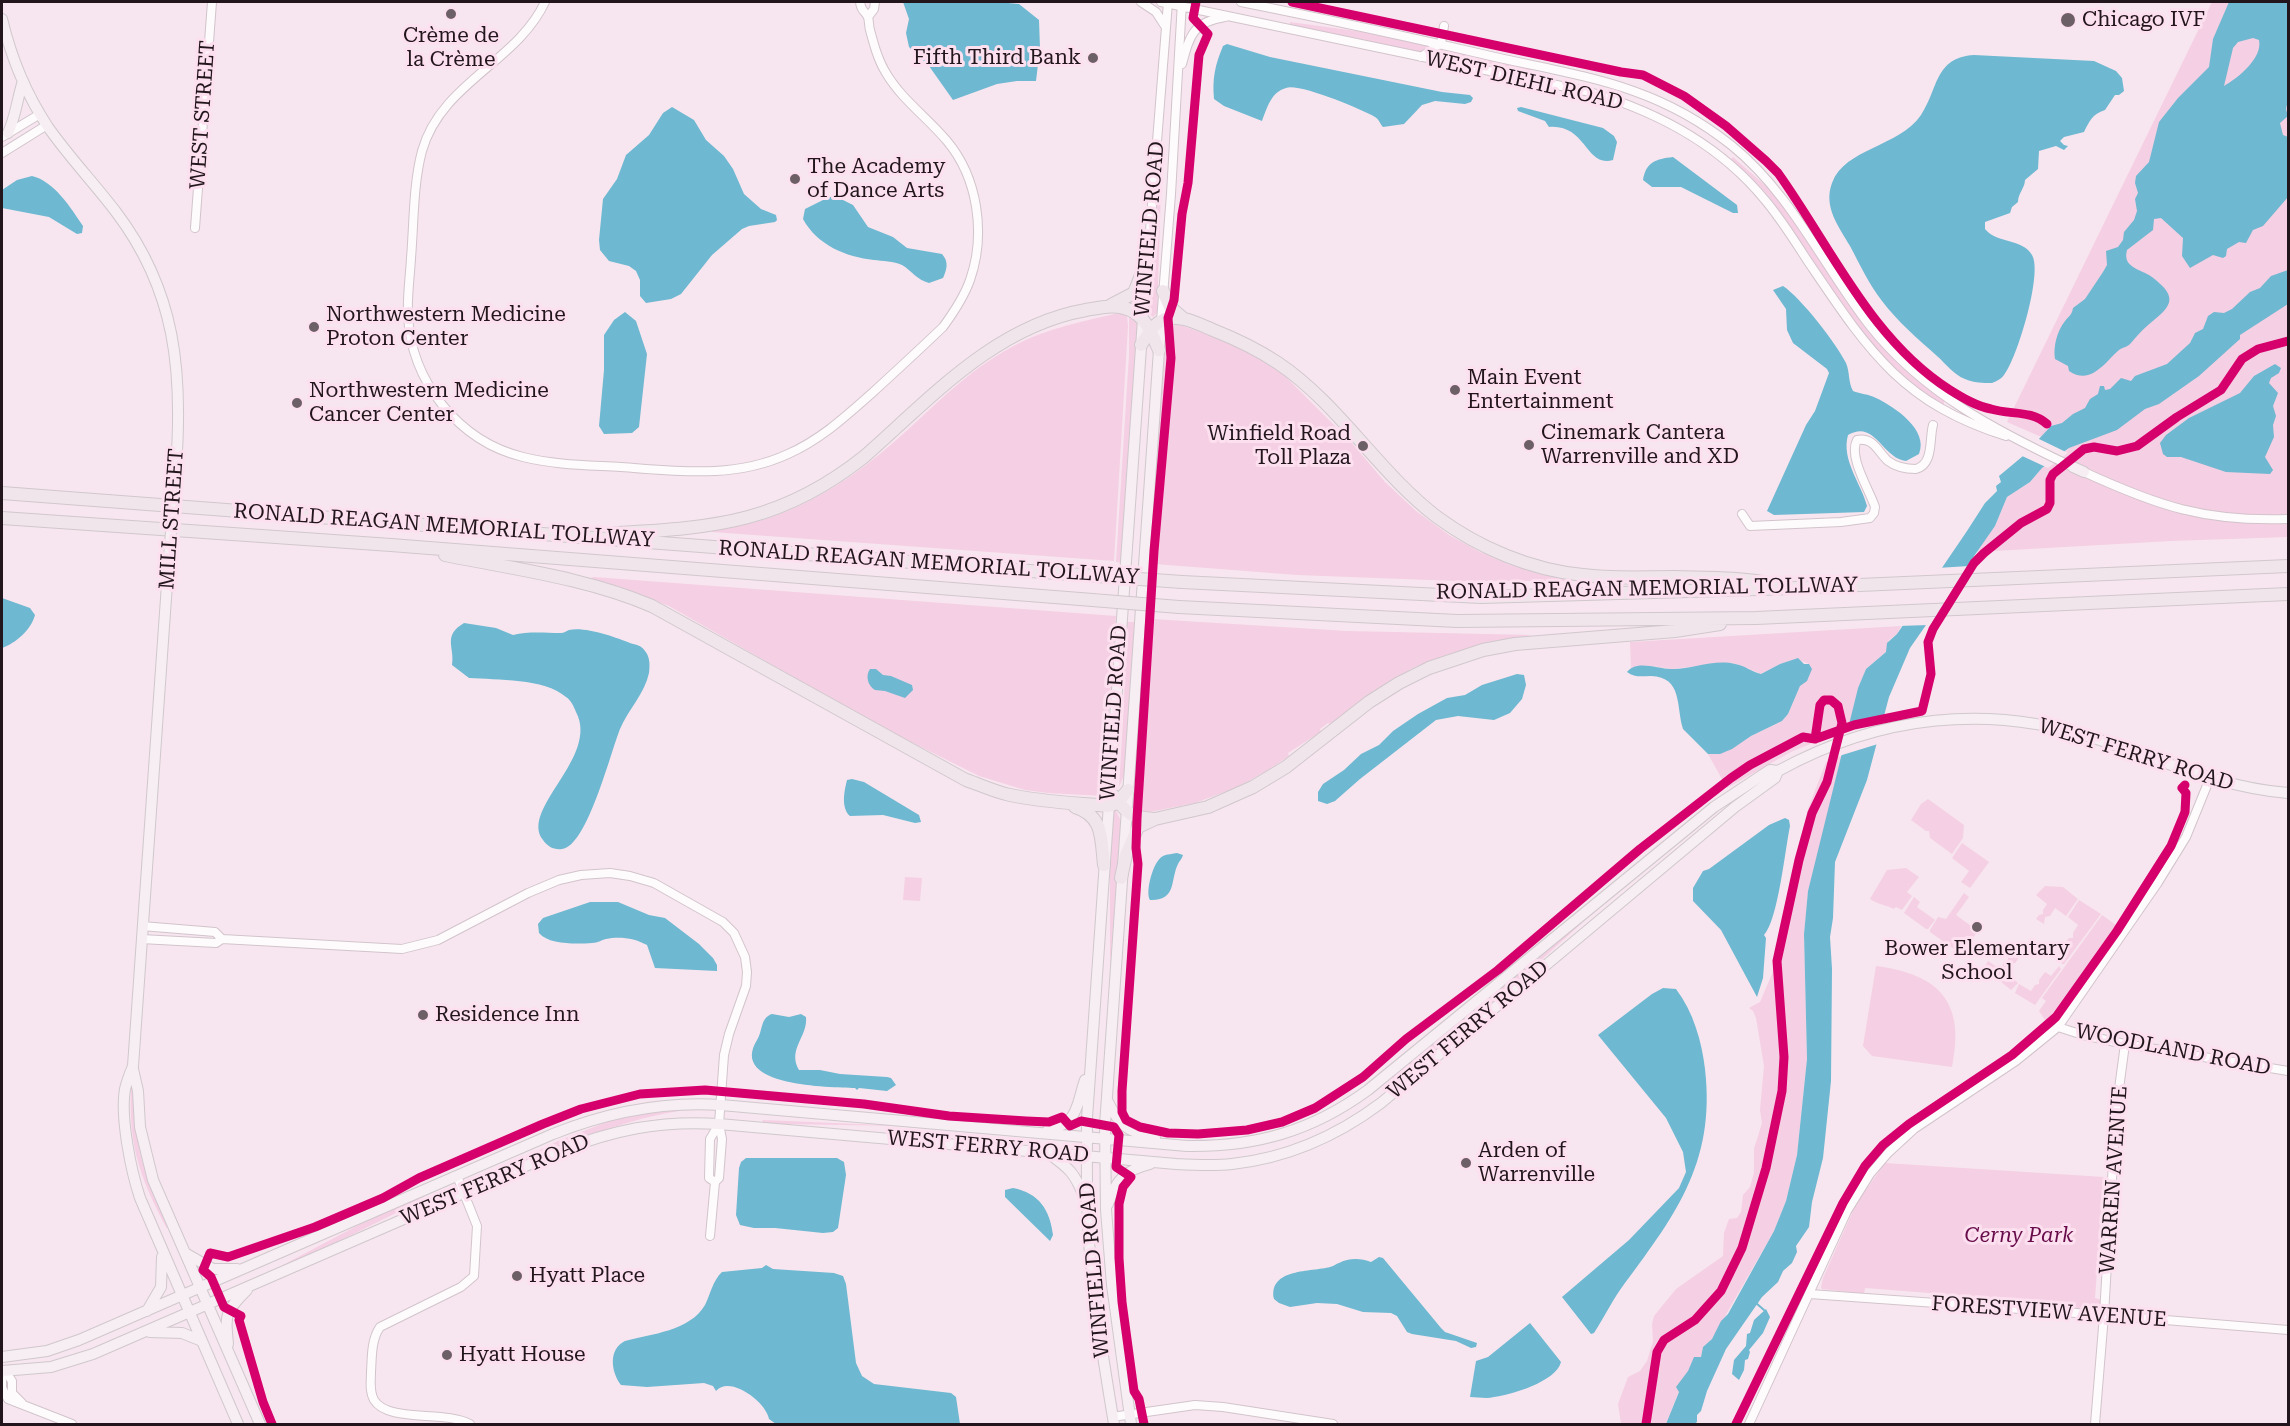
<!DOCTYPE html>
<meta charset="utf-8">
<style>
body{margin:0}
#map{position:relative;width:2290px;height:1426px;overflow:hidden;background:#f7e6ef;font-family:"Roboto Serif",serif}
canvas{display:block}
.frame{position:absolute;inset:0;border:3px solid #22161c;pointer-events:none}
</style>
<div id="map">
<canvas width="2290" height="1426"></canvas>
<div class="frame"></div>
</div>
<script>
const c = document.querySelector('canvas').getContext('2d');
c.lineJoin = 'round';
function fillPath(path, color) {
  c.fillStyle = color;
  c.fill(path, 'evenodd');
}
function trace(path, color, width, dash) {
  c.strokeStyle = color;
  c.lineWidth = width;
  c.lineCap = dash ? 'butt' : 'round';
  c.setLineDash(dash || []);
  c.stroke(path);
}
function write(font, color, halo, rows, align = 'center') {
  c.font = font + ' "Roboto Serif",serif';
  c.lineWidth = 6;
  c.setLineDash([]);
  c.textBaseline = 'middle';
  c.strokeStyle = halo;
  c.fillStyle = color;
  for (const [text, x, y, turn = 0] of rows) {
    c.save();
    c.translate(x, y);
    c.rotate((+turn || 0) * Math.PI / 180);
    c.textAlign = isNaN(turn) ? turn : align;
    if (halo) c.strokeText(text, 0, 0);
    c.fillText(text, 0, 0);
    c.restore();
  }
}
fillPath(new Path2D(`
 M2212 2H2288V537L2171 541 1976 552 1995 526 2007 497 2030 482 2042 468 2069 449 2007 422Z
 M1290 22 1378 34 1429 45 1421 52 1300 27 1290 25Z
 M1437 47 1531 69V71L1430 54Z
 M1733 157 1776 195 1879 343 1899 365 1944 401V405C1869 370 1821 267 1773 202 1761 186 1746 172 1731 159Z
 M1160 161H1162L1157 313 1153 317 1148 313Z
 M1119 313 1127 315 1128 326 1114 561 712 532V530C793 522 856 478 914 424 942 398 970 371 1003 352 1041 329 1077 323 1119 313Z
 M1129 316 1138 322 1121 563 1116 562 1129 355Z
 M1172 322 1220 339 1254 355 1284 375 1350 441 1385 482 1416 511 1449 535 1480 552 1511 565 1576 581H1455L1297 575 1155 564 1165 473 1173 362V344L1169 324Z
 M1166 329 1169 341V362L1152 565H1148Z
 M594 577 1116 616 1103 796 1048 793 1025 790 979 776 881 727 669 606 621 588 587 579Z
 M1145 619H1148L1145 704 1137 814 1131 812 1138 771 1137 727Z
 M1152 619 1347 631 1532 635 1479 646 1449 654 1415 667 1397 677 1330 724 1328 723 1320 729 1321 732 1316 735 1288 753 1289 756 1268 770 1238 787 1195 803 1140 814Z
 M1126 622H1135L1124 775 1119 787 1124 703Z
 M1901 626 1897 634 1889 640 1886 652 1866 669 1858 688 1849 728 1791 752 1727 788 1708 754 1725 752 1751 736 1782 721 1788 714 1800 686 1809 677V664L1796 659 1780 664 1761 674 1740 665 1729 663 1672 669 1652 666 1631 668 1630 642Z
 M1843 755 1808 892 1804 934 1807 1059 1797 1155 1786 1201 1774 1231 1712 1339 1703 1347 1701 1357 1685 1376 1666 1424H1621L1618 1404 1628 1377 1640 1371 1647 1361 1653 1341 1652 1324 1654 1316 1676 1289 1723 1256 1724 1233 1729 1219 1737 1218 1741 1212 1743 1195 1750 1187 1754 1173V1149L1762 1123 1760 1110 1764 1066 1756 1018 1753 1011 1749 1008 1760 1002 1772 974 1780 925 1808 809 1826 762Z
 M1928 799 1964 825 1963 838 1952 854 1930 838 1929 831H1926L1911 820 1921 804Z
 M1112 811H1116L1121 821 1110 968V841Z
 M1962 843 1989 862 1970 888 1961 882 1969 871 1952 858Z
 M1906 868 1919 877 1907 892 1912 896 1902 910 1896 907 1894 909C1886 905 1879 905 1870 899L1887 870Z
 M905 877 922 878 920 901 903 900Z
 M2045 886 2063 887 2078 899 2066 916 2055 908 2050 916 2045 917 2044 924 2036 919 2039 915 2043 914V910L2047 904 2036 895Z
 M1964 893 1969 897 1956 915 1978 931 1968 944 1964 945V950L1958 952 1930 932V930L1938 917 1946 919Z
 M1914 897 1920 902 1917 907 1935 920 1928 929H1926L1904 913Z
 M2079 900 2101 914 2064 964H2061L2068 953 2061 949 2069 938H2073V933L2078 925 2068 917Z
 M2102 915 2116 925 2117 930 2054 1019 2045 1020 2039 1011 2046 1001 2042 998Z
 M1581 921 1582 923 1487 1009 1409 1074 1398 1079H1388Z
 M2016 946 2024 951 2015 963 2011 964 2012 969 2008 974 2018 983 2011 990 1984 968 1988 961 2000 969 2004 963 2008 962V958Z
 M1876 966C1938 974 1966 1001 1952 1067L1872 1056 1863 1046Z
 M2059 966 2061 969 2035 1005 2015 993 2019 984 2031 991 2035 985 2039 984V980L2045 972 2051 976Z
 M132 1072C133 1107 135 1141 146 1174 151 1190 167 1215 167 1229 136 1170 127 1140 132 1072Z
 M679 1109V1111C610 1122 549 1152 486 1179L485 1177 560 1140 623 1116Z
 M763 1120 904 1126 780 1124 762 1123Z
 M1885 1163 2104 1177 2095 1298 2101 1300 2099 1308 2092 1311 2070 1310V1304L1865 1288 1864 1294 1822 1289 1821 1287 1823 1278 1856 1204Z
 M432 1192 394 1214 313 1254 266 1274 368 1220Z`), '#f5cfe3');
fillPath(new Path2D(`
 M903 2H997L1019 4 1039 20 1040 48 1036 81H1017L997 84 953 100 929 66 909 47 906 33 909 19Z
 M2229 2H2288V100L2286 109 2288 116 2280 123 2283 135 2288 137V197L2263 226 2253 230 2246 243 2239 242 2227 249 2226 256 2223 258 2213 255 2190 268 2182 256 2183 238 2161 218 2154 219 2153 230 2127 250C2122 268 2141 269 2152 277 2181 299 2170 307 2147 326 2141 331 2136 337 2131 343 2128 347 2123 347 2119 350 2114 354 2110 359 2106 363 2094 374 2084 381 2069 371L2068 366 2055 359C2053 347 2057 331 2065 321 2069 316 2072 315 2073 308L2085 299 2103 272 2107 265 2106 251 2118 247 2123 240 2124 232 2134 220 2137 211 2135 199 2138 193 2135 183 2136 176 2149 162 2159 122 2178 98 2209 67 2213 39ZM2253 38 2259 40C2263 58 2238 78 2224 86L2233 48 2238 42Z
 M1227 44 1270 57 1442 92 1470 95 1473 98 1471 102 1465 104 1435 101 1422 105 1404 124 1383 127C1380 124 1379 119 1375 117 1361 109 1299 83 1286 88 1271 92 1267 108 1262 121L1224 106 1214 99C1212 79 1215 65 1223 46Z
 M1974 55 2094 61 2116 71 2122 78 2124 91 2119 95H2115L2105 110C2092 114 2089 122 2084 132L2064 137 2060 141 2064 145 2068 146 2064 150 2056 146 2039 151 2038 169 2025 180C2025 188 2018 193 2018 202L2012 207 2010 213 1985 222V229C1997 244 2022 238 2032 255 2043 273 2017 359 2004 375 2001 379 1997 381 1992 383 1984 383 1973 383 1965 379 1954 375 1946 364 1937 356 1918 339 1898 322 1882 301 1869 284 1860 265 1850 246 1839 227 1823 207 1832 183 1845 148 1899 147 1921 115 1939 88 1934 58 1974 55Z
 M672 107 694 120 706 140 724 156 733 169 744 194 761 209 776 215 777 220 775 222 749 226 742 229 712 255 681 294 671 299 646 303 640 296V280L636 271 629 266 609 261 600 250 599 240 603 199 617 179 626 155 649 135 663 113Z
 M1521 107 1603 128 1614 136 1617 142 1613 160C1585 168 1587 124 1549 127L1545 121 1518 111 1517 108Z
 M1673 157 1737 205 1738 213H1733L1681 187H1652L1643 180C1646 162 1656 159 1673 157Z
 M32 176C54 181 71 208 83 226L82 233 77 234 49 217 2 208V190L17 180Z
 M829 197H837L853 205 868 227 893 237 907 248 942 254C949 262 947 269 943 278L929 283C917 280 912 271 902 265 894 261 882 261 874 260 846 257 817 245 803 219L805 209Z
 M2288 270V304L2240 335V339L2199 376 2159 404 2145 409 2117 430 2069 448 2042 468 2030 482 2007 497 1995 526 1910 648 1889 697 1867 780 1835 862 1833 918 1830 937 1832 969 1831 1081 1823 1158 1812 1202 1809 1227 1796 1246 1797 1252 1792 1263 1783 1271 1778 1282 1762 1297 1726 1349 1707 1391 1701 1411 1697 1415V1422L1694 1424H1666L1679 1392 1676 1387 1688 1371 1694 1357H1701L1703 1347 1712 1339 1721 1321 1728 1314 1774 1231 1786 1201 1797 1155 1807 1059 1804 934 1808 891 1858 688 1866 669 1886 652 1887 643 1897 634 1967 531 1985 503 1997 491 1996 486 2001 482 1999 476 2023 456 2051 426 2062 423 2073 414 2085 408 2090 399 2098 394 2100 386H2104L2105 390 2110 389 2121 378 2131 381 2135 376 2167 364 2190 343 2195 333 2203 329 2208 316 2214 312 2224 313 2232 309 2250 292 2260 288 2271 276Z
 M1783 286C1801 298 1836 343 1846 363 1850 372 1848 382 1853 391 1860 394 1869 394 1876 398 1895 407 1929 430 1919 454L1906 461C1882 458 1875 419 1848 435 1841 460 1861 483 1867 506L1864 512 1774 515 1767 511 1806 425 1815 411 1829 373 1827 369 1793 343 1787 330 1786 309 1773 290Z
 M625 312 636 321 647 354 639 427 632 433 604 434 599 426 604 370V335L614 320Z
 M2275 364 2281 368 2279 373 2271 378 2269 383 2278 393 2273 406 2276 416 2273 425 2274 437 2265 457 2273 470 2270 474 2226 472 2181 457H2167L2163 454 2160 443 2166 435 2189 418 2240 393 2254 376Z
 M2 598 30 608 35 615C31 630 16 643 2 648Z
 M464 623 496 628 513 635C529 631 544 633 561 633 564 633 566 631 569 630 584 626 616 637 630 643 636 645 641 645 645 651 650 657 650 665 649 673 645 693 628 710 620 729 611 751 587 847 562 849 554 850 548 847 543 840 519 809 600 757 576 712 574 707 571 700 566 697 544 678 497 680 469 678L452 665C455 647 442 636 464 623Z
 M1798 658 1804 664H1809L1812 669 1807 681 1800 686 1788 714 1782 721 1751 736 1732 749 1720 754H1708L1683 729C1676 707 1683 677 1651 676 1642 676 1635 678 1627 672 1638 659 1659 670 1673 669 1693 669 1714 659 1735 664 1744 665 1752 672 1761 674L1780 664Z
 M870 669H876L883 675 891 676 912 685 913 690 905 698 885 691 875 690C868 686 865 676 870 669Z
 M1517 674 1524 675 1526 685 1522 699 1510 713 1494 720 1458 716 1436 720 1360 779 1335 801 1327 804 1318 801V792L1323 784 1344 770 1361 754 1379 745 1393 731 1418 714 1447 698 1465 695 1482 685Z
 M852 779 864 782 919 815 921 822 915 823 883 815 850 816C841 808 844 792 847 780Z
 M1785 818 1789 820 1790 826C1785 850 1778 920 1764 935L1766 938 1763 978 1757 997 1721 930 1693 901V888L1703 871 1709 869 1769 825Z
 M1177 853 1183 855C1182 859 1179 861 1178 864 1170 880 1177 901 1150 900 1145 892 1153 861 1163 856 1167 854 1173 854 1177 853Z
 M590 902H618L649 915 665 918 699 944 713 958 717 965V971L655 968 647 945C635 938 619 936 606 939 601 940 598 943 592 943 577 944 549 945 539 933L538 924 543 918Z
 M1663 988 1676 989C1693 1011 1702 1042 1705 1069 1716 1165 1673 1218 1620 1290 1611 1303 1603 1319 1594 1333L1591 1334 1562 1297 1629 1240 1679 1188 1686 1172 1683 1152 1666 1118 1598 1035 1652 994Z
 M772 1014 789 1017 801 1014 806 1017C808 1037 787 1049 799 1070H820L840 1074 887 1077 891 1078 896 1085 887 1091 859 1088 857 1090 855 1088C830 1087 728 1087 757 1040 763 1031 760 1018 772 1014Z
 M746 1158H837L844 1162 846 1175 838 1228 833 1232 823 1233 775 1228H754L740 1225 736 1215 739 1168 741 1162Z
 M1013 1188C1039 1193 1050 1210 1053 1235L1050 1241 1005 1197V1190Z
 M1379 1257 1383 1258 1441 1328 1445 1332 1477 1343 1476 1347 1471 1348 1456 1341 1412 1334 1407 1332 1397 1316 1391 1313 1363 1312 1337 1304 1317 1303 1290 1307 1279 1303 1274 1299C1268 1268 1312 1272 1330 1267 1335 1266 1335 1264 1339 1263 1348 1258 1361 1258 1371 1262Z
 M766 1265 773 1269 834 1273 843 1276 846 1284 856 1363 862 1376 874 1384 951 1393 956 1397 960 1424H776L769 1419C766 1402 730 1375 716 1391L713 1386 704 1383 647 1387 621 1385C611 1372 608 1349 625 1341 651 1334 690 1331 705 1305 710 1295 713 1280 722 1272L762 1268Z
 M1766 1309 1770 1317 1763 1333 1749 1350 1750 1352 1748 1359 1745 1360 1744 1370 1739 1380 1732 1374 1734 1360 1746 1346 1747 1334 1750 1333 1754 1320Z
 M1530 1323 1561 1362C1556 1382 1510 1395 1494 1397 1487 1399 1478 1397 1470 1397L1476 1361 1488 1357Z`), '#6eb8d1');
fillPath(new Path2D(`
 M2037 438 2068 453 2048 468 2020 455Z
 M1969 566 1929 625 1898 626 1937 568Z
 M1886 716 1878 744 1839 756 1847 727Z`), '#f7e6ef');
trace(new Path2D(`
 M1756 1303 1764 1310`), '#6eb8d1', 2);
const minor = new Path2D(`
 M545 2C517 62 441 83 422 151 413 185 414 223 411 258 410 277 407 296 408 315 411 381 458 441 523 457 555 465 588 465 621 467 678 471 734 479 788 454 820 440 845 417 871 394 895 372 919 350 943 327 954 312 964 297 970 280 986 234 978 178 947 141 927 117 902 100 886 73 878 60 874 45 870 30 869 27 869 20 868 17 864 10 861 11 860 2
 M1141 2 1156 12 1165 26
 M1161 2 1590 92C1658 112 1719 144 1765 200 1781 219 1794 240 1807 260 1866 347 1900 403 2006 436
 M1241 2C1326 19 1410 37 1495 57 1585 77 1656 85 1731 145 1792 194 1823 266 1870 326 1924 394 1997 431 2073 467
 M868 17 874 9 875 2
 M1421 57 1441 43 1444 26
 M1182 64C1190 35 1193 22 1225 17
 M2 137 40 114
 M2 153 47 125
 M195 228 212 2
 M1143 319 1168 2
 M1161 321 1171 194 1182 2
 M2084 472C2158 506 2205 522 2288 519
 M1742 514 1750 526 1841 522 1870 518 1874 513 1875 507C1869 489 1848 457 1857 440 1874 437 1878 452 1888 461 1896 467 1906 469 1916 469 1934 464 1929 439 1933 425
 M142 926 215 932 222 939
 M141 939 216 943 222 939 402 949 438 940 528 893 559 880 581 875 610 873 630 876 654 883 723 922 734 933 745 957 747 972 746 986 729 1034 724 1055 719 1124 722 1139 719 1178 715 1182 710 1236
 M2058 1027 2083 1035 2125 1044 2288 1071
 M457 1176 477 1226 474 1276 461 1287 380 1327C371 1340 372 1357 371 1372 371 1381 369 1391 374 1400 388 1423 445 1410 470 1424
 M715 1182 709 1178 710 1139 719 1124
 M1810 1294 2104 1315 2288 1330
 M5 1371 12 1381V1393L22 1403
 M2 1380V1388L8 1399 72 1424
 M1112 1417 1195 1405 1223 1407 1333 1424
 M1749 1424 1847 1211 1870 1174 1888 1153 1914 1129 2016 1061 2058 1027 2157 884 2186 837 2210 778
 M2095 1424 2104 1315 2116 1111 2125 1044`);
const major = new Path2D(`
 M2 19C11 57 26 94 48 127 69 157 94 183 116 212 176 291 183 372 176 467
 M8 133C16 116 17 99 23 81
 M2073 467 2084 472
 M168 570 133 1066C130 1073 127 1081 125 1089 120 1117 131 1171 140 1198L238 1424
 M133 1069 138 1091 140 1127 153 1180 260 1424
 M1107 1100C1120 1127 1127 1131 1155 1138
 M1048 1130C1079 1123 1076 1106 1085 1080
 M1048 1153C1069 1168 1075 1173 1084 1197
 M1108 1204C1116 1179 1126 1170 1150 1164
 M185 1253 213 1269H237
 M147 1311 161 1287 162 1257
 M150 1332 182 1333 202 1341
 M228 1344C225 1313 225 1312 247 1290
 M2 1357 47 1351 79 1340 553 1134C608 1112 662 1101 721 1105L1187 1146C1256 1147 1312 1131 1368 1090L1714 807 1770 770 1778 771C1880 715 1989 703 2100 740 2162 760 2222 788 2288 793
 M2 1371 51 1367 93 1354 558 1152C611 1130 661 1120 719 1124L1176 1164C1195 1165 1214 1166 1232 1164 1287 1158 1337 1136 1381 1103L1735 807 1775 778 1778 771
 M1114 1424C1104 1364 1094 1303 1089 1242 1086 1201 1087 1160 1087 1118L1143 319
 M1131 1424 1112 1285 1106 1210 1105 1125 1161 321`);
const highway = new Path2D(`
 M1163 291 1170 307 1184 319
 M1111 305 1134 293 1147 260
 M1141 345C1148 334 1153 324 1165 319 1180 314 1199 324 1213 330 1236 339 1257 349 1278 363 1339 404 1378 472 1437 517 1479 548 1531 570 1583 575 1613 579 1644 577 1674 577 1708 578 1739 577 1773 584
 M2 493 1083 575
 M2 518 391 545 1080 599
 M617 533C717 528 784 521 865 456 931 398 995 326 1086 310 1102 307 1119 303 1134 312 1148 321 1153 337 1159 350
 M445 555C514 569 587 578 652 606L966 780C981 785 995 792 1010 795 1042 802 1075 803 1108 806L1117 803 1128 790
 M1182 582 1481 597 1792 588 2288 566
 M1179 607 1457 621 1657 619 1756 618 2288 594
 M1109 791C1127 810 1124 817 1154 819
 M1075 807C1104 816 1101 839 1104 865
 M1121 878 1126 855 1138 827 1155 819 1208 807 1253 787 1286 767 1369 702 1399 683 1429 668 1483 650 1515 644 1675 631 1720 624`);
trace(minor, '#d2c4cb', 10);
trace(major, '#d0c8cc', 12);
trace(highway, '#d0c8cc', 14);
trace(minor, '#fefbfd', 8);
trace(major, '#f6eef2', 10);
trace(highway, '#f1e5ec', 12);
const majorBridge = new Path2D(`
 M168 570 176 467`);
const highwayBridge = new Path2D(`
 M1083 575 1182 582
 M1080 599 1179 607`);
trace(majorBridge, '#d0c8cc', 12, []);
trace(highwayBridge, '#d0c8cc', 14, []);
trace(majorBridge, '#f6eef2', 10);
trace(highwayBridge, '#f1e5ec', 12);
trace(new Path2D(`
 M1196 2 1193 18 1208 34 1199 55 1188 183 1182 214 1174 300 1168 318 1171 358 1154 551 1137 818 1136 848 1138 864 1122 1091V1112L1126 1120 1140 1127 1168 1133 1198 1134 1247 1130 1282 1122 1315 1108 1363 1077 1406 1039 1498 970 1640 849 1731 778 1750 765 1803 737 1815 739
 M1292 2 1621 72 1643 75 1684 96 1726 126 1766 161 1778 173C1831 247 1871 340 1950 390 1963 398 1976 406 1991 409 2011 415 2031 410 2047 424
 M1815 739 1854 725 1922 711 1931 674 1928 642 1933 629 1974 563 1984 553 2021 523 2047 509 2050 503V480L2053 474 2084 449 2094 447 2117 451 2137 446 2177 417 2221 390 2242 359 2258 349 2288 341
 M272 1424 263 1402 239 1320 241 1316 224 1307 211 1277 203 1270 210 1253 228 1257 315 1227 383 1198 419 1178 543 1124 581 1109 640 1094 705 1090 864 1104 949 1116 1026 1121 1049 1122 1062 1117 1070 1126 1081 1121 1114 1127 1119 1135 1116 1167 1131 1177 1123 1187 1119 1204V1258L1122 1302 1134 1391 1139 1399 1144 1424
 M1646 1424 1657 1352 1664 1340 1695 1320 1721 1291 1742 1248 1766 1168 1782 1091 1784 1057 1777 961 1799 860 1812 813 1827 782 1842 723 1838 706 1831 700H1824L1820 705 1815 739
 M1736 1424 1843 1203 1865 1166 1883 1145 1909 1124 2012 1055 2056 1017 2117 931 2171 846 2185 812 2186 793 2182 788 2185 785`), '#d6006c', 9);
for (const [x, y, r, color] of [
 [451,14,6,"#6d5f66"],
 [2068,20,8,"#6d5f66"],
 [1093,58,6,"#6d5f66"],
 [795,179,6,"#6d5f66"],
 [314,327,6,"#6d5f66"],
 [1455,390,6,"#6d5f66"],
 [297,403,6,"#6d5f66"],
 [1529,445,6,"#6d5f66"],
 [1363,446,6,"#6d5f66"],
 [1977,927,6,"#6d5f66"],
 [423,1015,6,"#6d5f66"],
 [1466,1163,6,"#6d5f66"],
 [517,1276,6,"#6d5f66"],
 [447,1355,6,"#6d5f66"]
]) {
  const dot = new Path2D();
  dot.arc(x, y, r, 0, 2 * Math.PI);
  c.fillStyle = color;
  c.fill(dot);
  trace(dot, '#fde0ef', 2);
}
write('21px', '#22161c', '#fde0ef', [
 ["Chicago IVF",2082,20],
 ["Crème de",451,36,"center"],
 ["la Crème",451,60,"center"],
 ["Fifth Third Bank",1081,58,"right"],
 ["The Academy",807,167],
 ["of Dance Arts",807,191],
 ["Northwestern Medicine",326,315],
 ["Proton Center",326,339],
 ["Main Event",1467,378],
 ["Entertainment",1467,402],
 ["Northwestern Medicine",309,391],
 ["Cancer Center",309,415],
 ["Cinemark Cantera",1541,433],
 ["Warrenville and XD",1541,457],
 ["Winfield Road",1351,434,"right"],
 ["Toll Plaza",1351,458,"right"],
 ["Bower Elementary",1977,949,"center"],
 ["School",1977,973,"center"],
 ["Residence Inn",435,1015],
 ["Arden of",1478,1151],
 ["Warrenville",1478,1175],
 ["Hyatt Place",529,1276],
 ["Hyatt House",459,1355]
], 'left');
write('21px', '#22161c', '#fde0ef', [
 ["WEST DIEHL ROAD",1524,81,13],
 ["WEST STREET",203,115,-86],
 ["WINFIELD ROAD",1150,229,-85],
 ["MILL STREET",172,519,-86],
 ["RONALD REAGAN MEMORIAL TOLLWAY",444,526,4],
 ["RONALD REAGAN MEMORIAL TOLLWAY",929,563,4],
 ["RONALD REAGAN MEMORIAL TOLLWAY",1647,589,-1],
 ["WINFIELD ROAD",1114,713,-86],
 ["WEST FERRY ROAD",2136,755,17],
 ["WEST FERRY ROAD",1468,1030,-40],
 ["WOODLAND ROAD",2173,1050,11],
 ["WEST FERRY ROAD",988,1147,5],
 ["WEST FERRY ROAD",495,1180,-23],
 ["WARREN AVENUE",2114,1180,-86],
 ["WINFIELD ROAD",1095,1270,-95],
 ["FORESTVIEW AVENUE",2049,1312,4]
]);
write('italic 21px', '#670b4a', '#fde0ef', [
 ["Cerny Park",2019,1236]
]);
</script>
